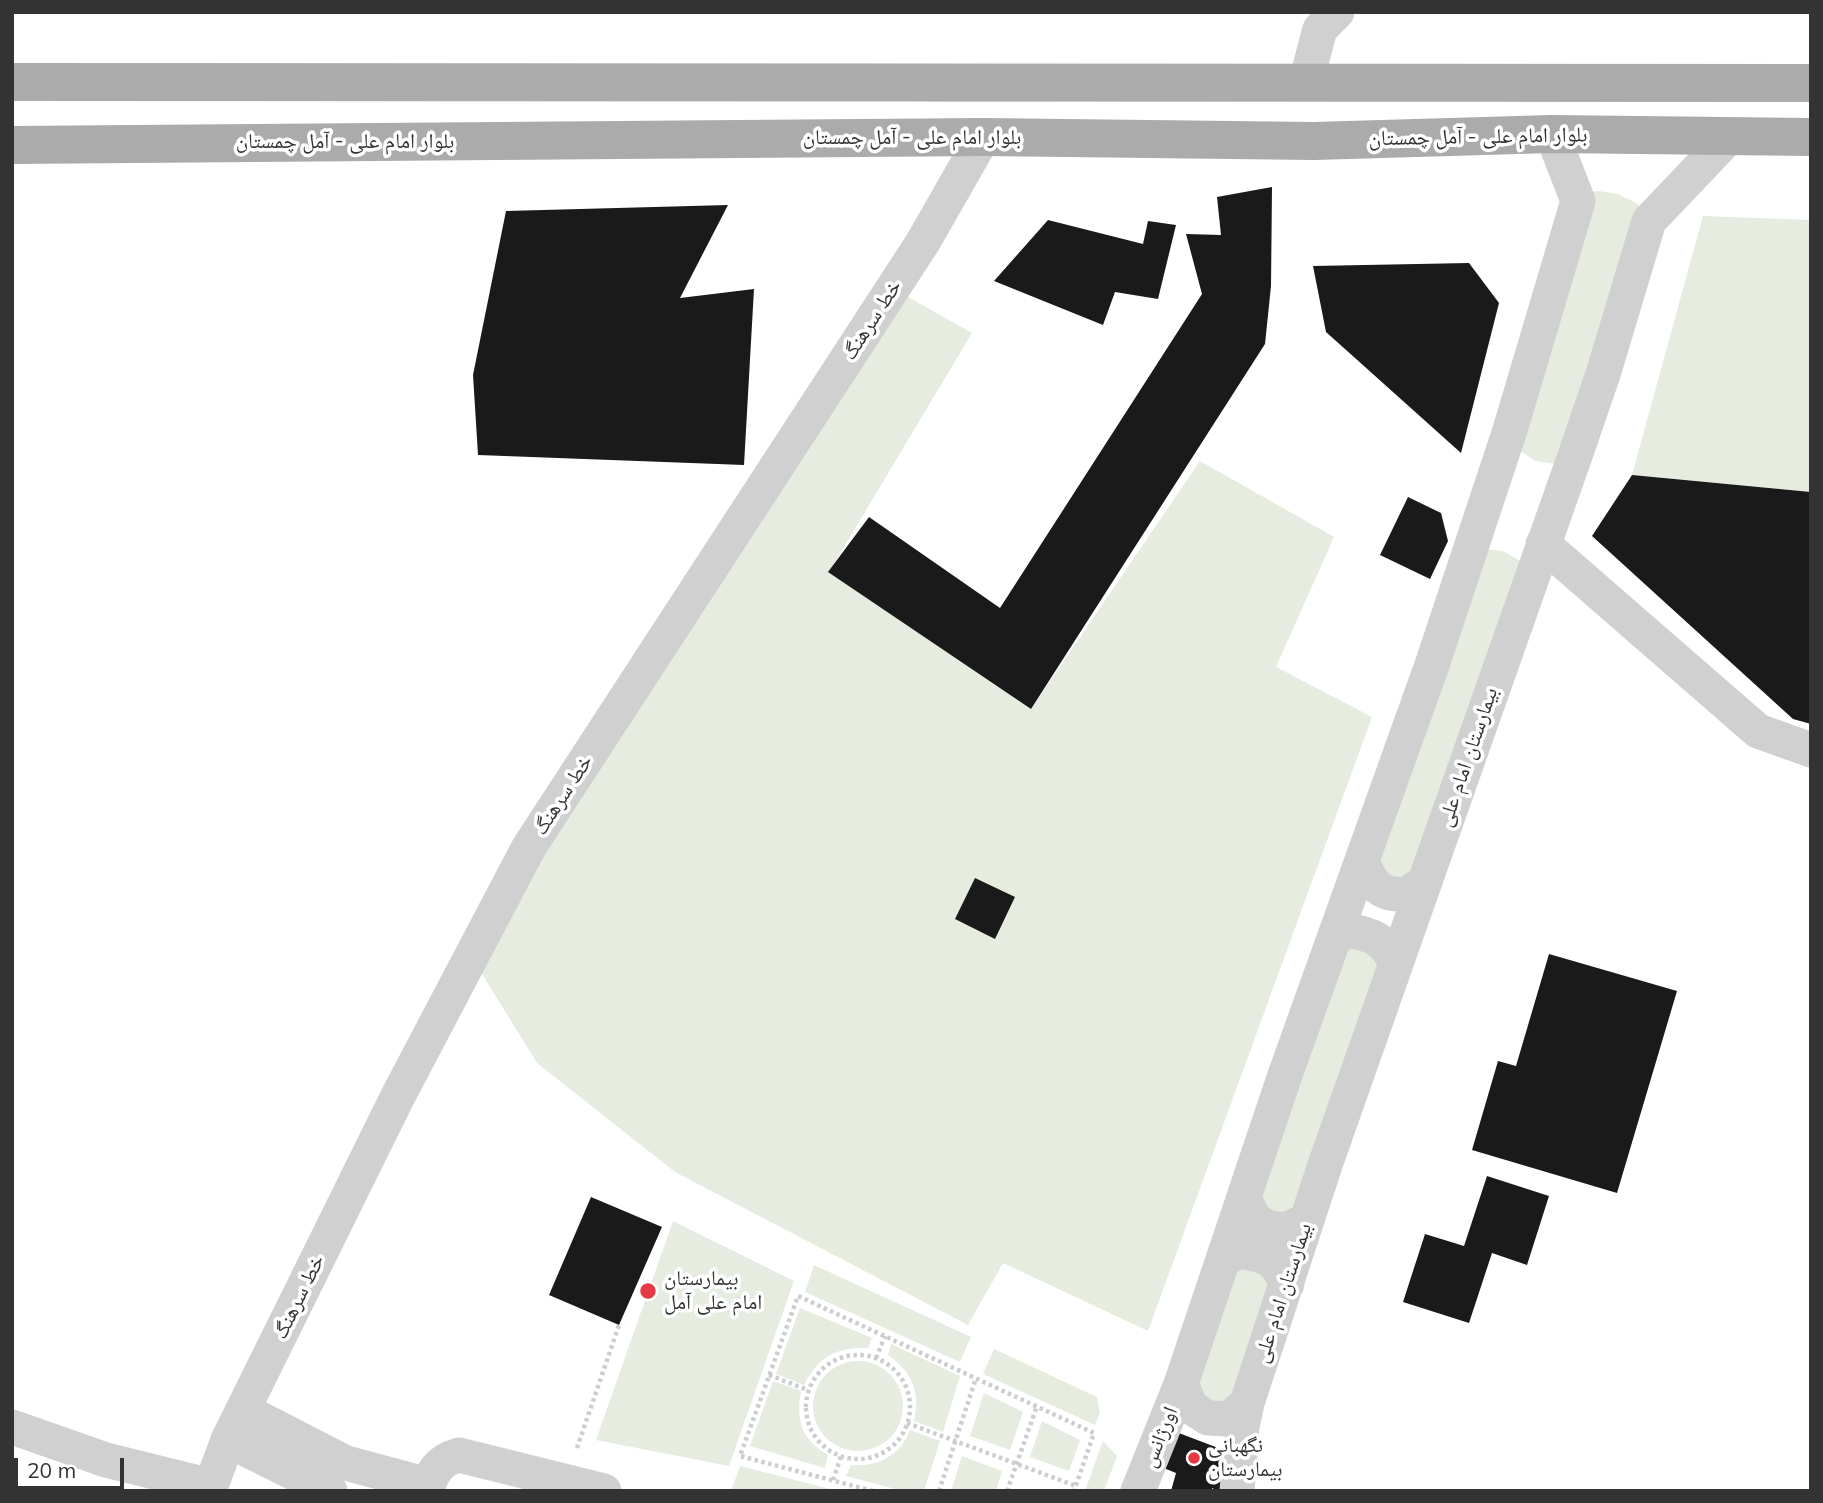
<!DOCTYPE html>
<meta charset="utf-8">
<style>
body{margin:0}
#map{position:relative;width:1823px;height:1503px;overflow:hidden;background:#fff;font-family:Mulish,sans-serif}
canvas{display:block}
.frame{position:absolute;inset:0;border:14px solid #333;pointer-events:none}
.scale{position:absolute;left:14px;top:1458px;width:110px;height:32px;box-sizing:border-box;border:4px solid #333;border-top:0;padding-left:9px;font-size:21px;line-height:24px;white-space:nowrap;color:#333;-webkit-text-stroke:5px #fff;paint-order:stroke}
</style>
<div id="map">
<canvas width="1823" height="1503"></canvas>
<div class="frame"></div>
<div class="scale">20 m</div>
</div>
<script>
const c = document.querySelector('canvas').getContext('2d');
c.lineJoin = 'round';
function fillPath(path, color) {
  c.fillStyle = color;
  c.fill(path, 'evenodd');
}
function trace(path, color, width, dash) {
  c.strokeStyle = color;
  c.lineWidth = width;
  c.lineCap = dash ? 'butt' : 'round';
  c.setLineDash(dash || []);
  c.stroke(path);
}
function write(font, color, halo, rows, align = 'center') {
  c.font = font + ' Mulish,"Noto Naskh Arabic",sans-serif';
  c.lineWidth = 7;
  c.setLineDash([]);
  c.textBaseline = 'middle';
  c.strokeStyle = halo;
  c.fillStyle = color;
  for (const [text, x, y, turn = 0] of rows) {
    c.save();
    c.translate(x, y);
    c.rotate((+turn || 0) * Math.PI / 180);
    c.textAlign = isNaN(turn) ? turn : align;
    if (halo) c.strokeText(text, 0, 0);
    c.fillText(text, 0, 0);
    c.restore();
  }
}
fillPath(new Path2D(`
 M1599 191 1618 194 1638 204 1649 221 1557 464 1535 461 1518 449 1587 192Z
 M1703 216 1811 220V492L1632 475Z
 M903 294 972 333 829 572 1031 709 1200 461 1334 537 1276 667 1372 717 1148 1331 1003 1263 968 1325 675 1172 537 1063 479 969 556 826Z
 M1483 549 1503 551 1522 562 1424 883 1370 881Z
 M1334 939 1387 947 1307 1220 1254 1219Z
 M673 1221 794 1281 729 1466 596 1440Z
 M1223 1260 1277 1263 1247 1403 1191 1407Z
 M814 1265 971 1337 960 1362 805 1292Z
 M800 1308 872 1338 868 1348C836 1347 819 1356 804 1385L776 1374Z
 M891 1344 960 1376 943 1432 914 1421C921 1392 912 1372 888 1355Z
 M994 1349 1097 1397 1100 1413 1095 1425 983 1374Z
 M813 1406a45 45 0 1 1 90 0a45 45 0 1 1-90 0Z
 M773 1381 801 1391C796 1421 801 1439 828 1455L825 1468 750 1446Z
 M984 1393 1023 1412 1010 1450 970 1436Z
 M1042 1421 1080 1440 1069 1471 1030 1457Z
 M910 1430 940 1441 924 1491H903L846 1476 851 1465C878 1467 900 1456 910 1430Z
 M1103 1441 1117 1456 1104 1491H1085Z
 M962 1456 1002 1471 996 1491H951Z
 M740 1466 838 1491H731Z`), '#e6ecdf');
fillPath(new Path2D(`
 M1272 187 1271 286 1265 344 1031 709 828 572 869 517 1000 608 1202 294 1186 234 1221 235 1217 197Z
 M728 205 680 298 754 289 744 465 478 455 473 375 506 211Z
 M1048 220 1143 244 1148 221 1176 225 1158 299 1115 292 1103 325 994 281Z
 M1469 263 1499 303 1461 453 1326 332 1313 266Z
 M1632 475 1811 492V724L1793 719 1592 536Z
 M1408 497 1441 513 1448 541 1430 579 1380 555Z
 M975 878 1015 897 995 939 955 919Z
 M1549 954 1677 991 1617 1193 1472 1150 1498 1061 1516 1066Z
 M1487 1176 1549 1196 1527 1265 1492 1253 1469 1323 1403 1302 1425 1234 1464 1246Z
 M591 1197 662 1227 619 1325 549 1295Z
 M1163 1427 1234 1454 1232 1491H1218L1212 1488V1491H1171L1176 1473 1149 1462Z`), '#1a1a1a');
trace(new Path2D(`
 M806 1407a52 52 0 1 1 104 0a52 52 0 1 1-104 0Z
 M876 1358 885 1336
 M769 1375 808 1390
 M907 1423 1076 1486
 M577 1448 619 1325
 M833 1480 841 1456
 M873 1491 740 1456 798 1296 1094 1433 1074 1491
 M939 1491 976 1378
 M1007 1491 1037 1406`), '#cdcdcd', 4.5, [3.5, 3.5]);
trace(new Path2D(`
 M1306 82 1320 29 1337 12
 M1543 544 1758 731 1811 750
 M1362 861C1370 881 1378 896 1404 894 1410 893 1418 886 1424 883
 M1334 939 1348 930C1375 936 1382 938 1396 962
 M1244 1198 1254 1219 1268 1228 1286 1230 1307 1220
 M1223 1260 1239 1251C1269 1257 1273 1256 1287 1284
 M1181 1384 1191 1407 1208 1418 1229 1419 1247 1403
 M243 1410 346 1463 428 1485
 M12 1427 106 1460 211 1486
 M228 1440 330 1491
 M209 1491 228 1440 398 1096 529 847 923 242 983 137
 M426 1491C433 1471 438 1461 459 1455L604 1491
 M1138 1491 1181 1384 1285 1075 1432 665 1510 430 1578 201 1552 134
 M1237 1491 1242 1427 1247 1403 1325 1165 1576 453 1604 371 1649 221 1729 137`), '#d0d0d0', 35);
trace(new Path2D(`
 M12 82 1811 83
 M12 145 983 137 1314 141 1552 134 1811 137`), '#ababab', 38);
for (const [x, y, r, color] of [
 [648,1291,9,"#e63946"],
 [1194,1458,7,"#e63946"]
]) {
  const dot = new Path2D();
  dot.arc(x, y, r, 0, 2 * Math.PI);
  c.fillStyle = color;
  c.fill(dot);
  trace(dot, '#fff', 2.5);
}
write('21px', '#333', '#fff', [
 ["بلوار امام علی - آمل چمستان",1478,137,-1],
 ["بلوار امام علی - آمل چمستان",912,138],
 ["بلوار امام علی - آمل چمستان",345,142],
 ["خط سرهنگ",872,320,-57],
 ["بیمارستان امام علی",1468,757,-71],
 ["خط سرهنگ",563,795,-57],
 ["بیمارستان امام علی",1283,1293,-72],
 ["خط سرهنگ",299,1297,-64],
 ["اورژانس",1160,1437,-68]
]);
write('21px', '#333', '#fff', [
 ["بیمارستان",664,1279],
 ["امام علی آمل",664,1303],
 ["نگهبانی",1208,1446],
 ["بیمارستان",1208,1470]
], 'left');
</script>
